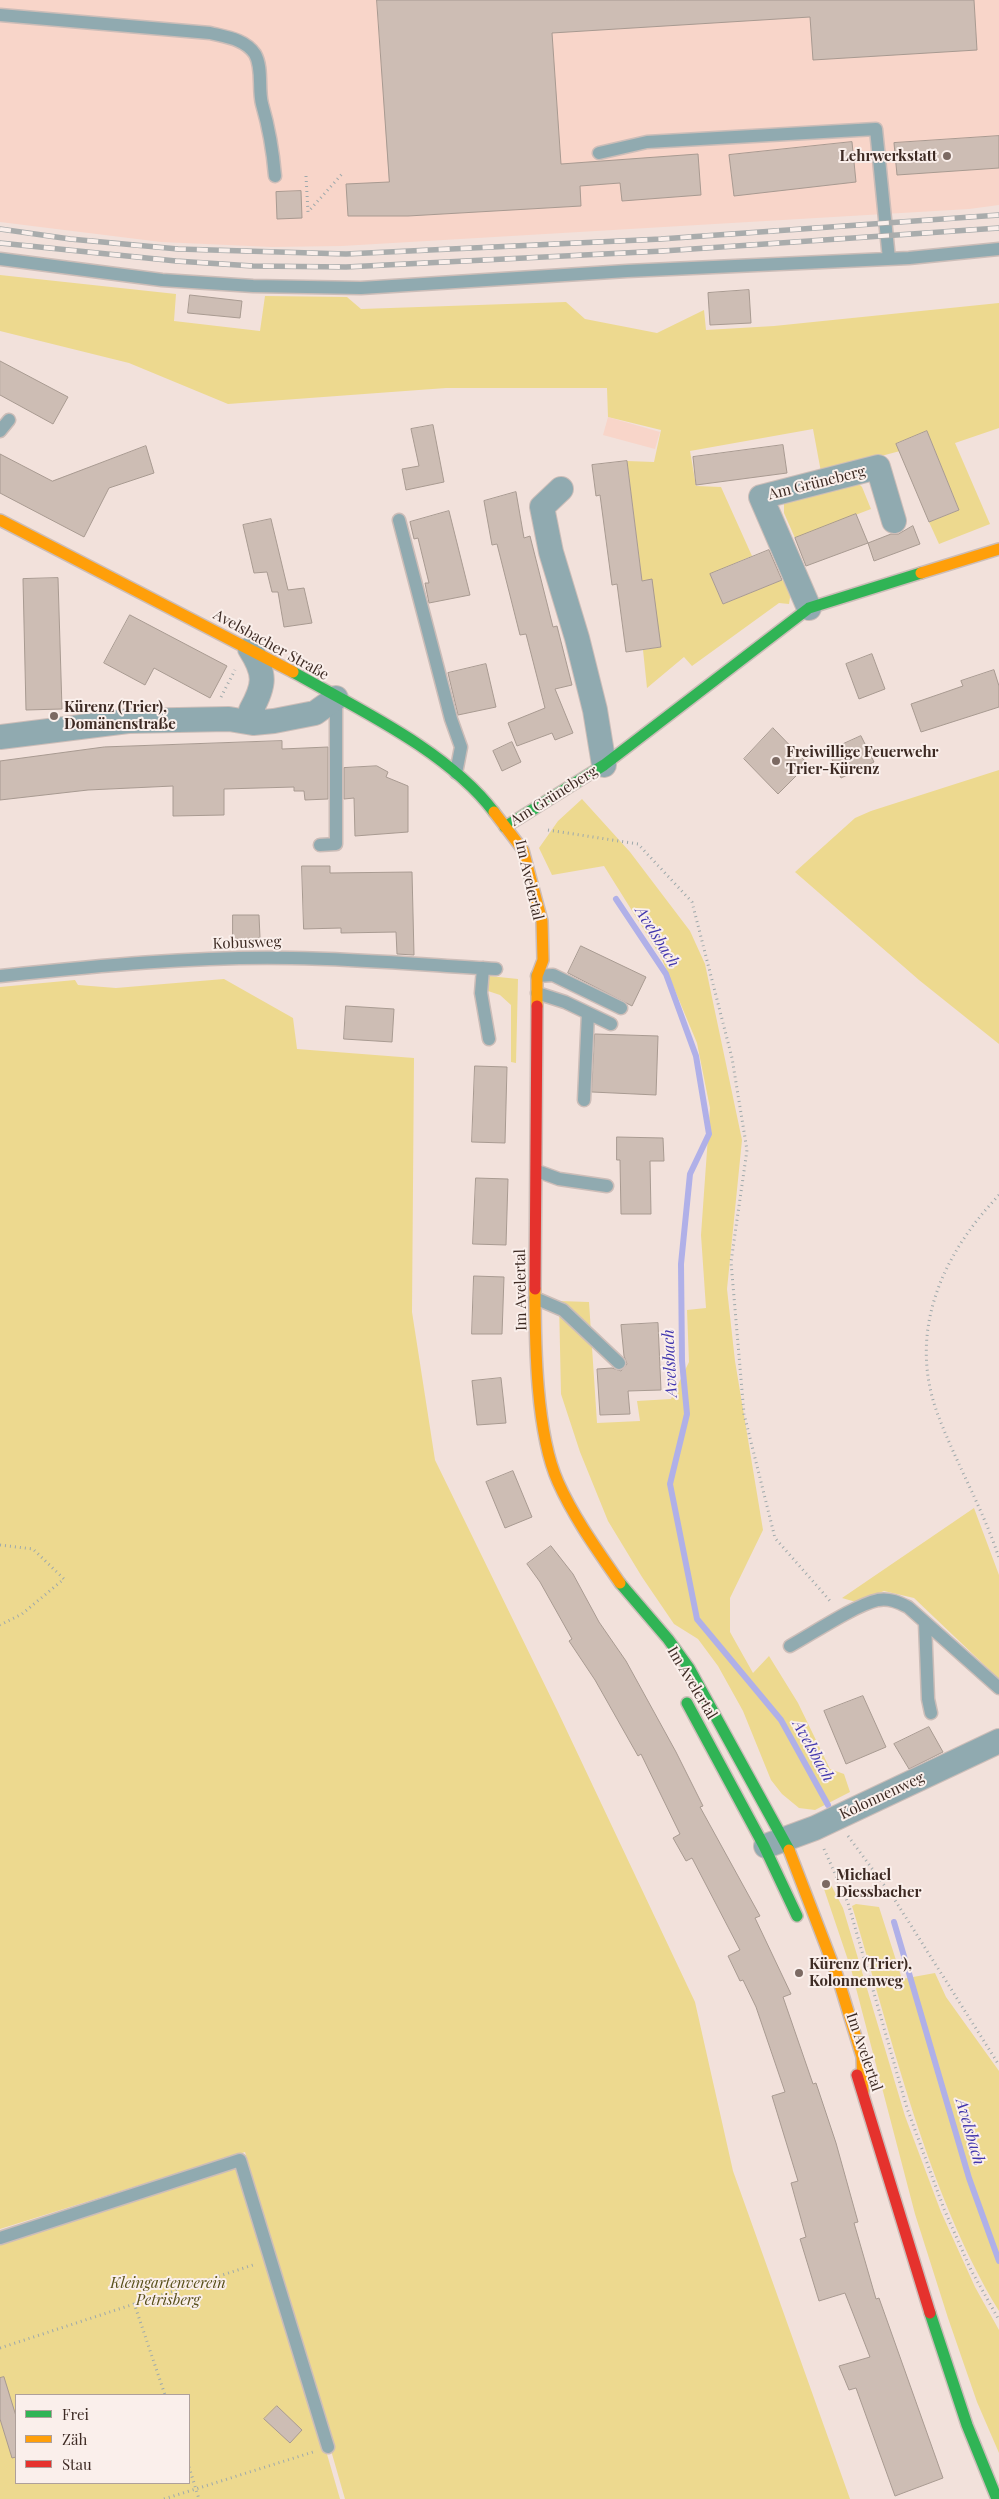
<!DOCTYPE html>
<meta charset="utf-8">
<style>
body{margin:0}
#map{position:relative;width:999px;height:2499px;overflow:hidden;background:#f2e1db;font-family:"Playfair Display",serif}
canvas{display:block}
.legend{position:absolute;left:15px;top:2394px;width:175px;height:90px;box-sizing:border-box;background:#faefeb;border:1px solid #aea09b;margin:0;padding:6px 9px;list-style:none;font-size:15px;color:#3d2a23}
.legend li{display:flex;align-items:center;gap:10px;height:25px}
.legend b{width:25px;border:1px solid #aea09b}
</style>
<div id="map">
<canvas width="999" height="2499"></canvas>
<ul class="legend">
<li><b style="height:6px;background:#30b455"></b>Frei</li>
<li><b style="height:6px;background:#ff9f0a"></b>Zäh</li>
<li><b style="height:6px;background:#e5322d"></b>Stau</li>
</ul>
</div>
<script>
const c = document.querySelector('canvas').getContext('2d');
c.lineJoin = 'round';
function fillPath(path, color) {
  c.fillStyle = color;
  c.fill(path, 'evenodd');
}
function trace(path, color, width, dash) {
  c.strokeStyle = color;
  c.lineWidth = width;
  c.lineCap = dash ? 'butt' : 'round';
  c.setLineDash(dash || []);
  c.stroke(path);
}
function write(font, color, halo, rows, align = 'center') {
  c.font = font + ' "Playfair Display",serif';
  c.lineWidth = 4;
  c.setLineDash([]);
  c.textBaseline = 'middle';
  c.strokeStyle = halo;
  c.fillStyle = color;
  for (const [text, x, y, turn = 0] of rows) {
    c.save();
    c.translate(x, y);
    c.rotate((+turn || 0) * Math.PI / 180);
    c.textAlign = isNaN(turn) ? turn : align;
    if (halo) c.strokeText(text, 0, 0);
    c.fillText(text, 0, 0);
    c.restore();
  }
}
fillPath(new Path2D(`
 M0 0H999V205L969 209 342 246 272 247 161 242 0 222Z
 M608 417 660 432 655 449 603 435Z`), '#f8d5c9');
fillPath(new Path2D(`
 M0 275 176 294 174 321 260 331 265 296 347 297 361 309 566 302 585 319 657 333 704 310 706 330 774 326 999 303V428L955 443 990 524 939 544 929 522 959 510 927 431 897 443 900 451 821 472 813 429 690 451 696 486 721 487 752 556 710 574 723 604 782 580 792 585 789 604 779 603 692 666 684 657 647 688 643 650 660 647 651 580 642 581 627 461 654 462 661 430 608 417 607 388H446L228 404 129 363 0 331Z
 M858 483 862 487 871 509 795 538 784 513V503Z
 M999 770V1044L919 980 795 872 855 818 871 811Z
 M582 799 630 852 690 931 705 964 742 1140 727 1289 735 1361 763 1530 730 1598V1632L753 1673 769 1656 798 1703 830 1769 844 1774 850 1792 815 1810 799 1808 782 1794 771 1780 743 1711 718 1666 698 1639 674 1624 642 1577 608 1521 580 1452 561 1394 559 1301 589 1302 597 1423 640 1421 637 1401 671 1399 689 1362 687 1310 706 1308 701 1235 710 1108 697 1043 661 957 604 866 552 875 539 848 558 821Z
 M489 976 518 979 516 1063 511 1062V1005L500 995 488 991Z
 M224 979 293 1018 297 1049 414 1058 412 1312 435 1460 558 1712 695 2002 733 2171 850 2499H345L245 2152 0 2229V987L75 980 78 985 116 988Z
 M974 1508 999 1575V1679L914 1598 884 1591 856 1602 842 1598Z
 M830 1883 843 1908 905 2116 941 2212 975 2287 999 2330V2453L977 2402 948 2318 915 2214 851 1969 823 1886Z
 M856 1904 879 1907 902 1979 935 1973 946 1997 999 2071V2311C927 2193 892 2037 852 1906Z
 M241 2158 340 2499H0V2239ZM16 2395H189V2483H16Z`), '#edd98f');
trace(new Path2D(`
 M616 899 666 974 696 1056 709 1134 690 1174 681 1264 682 1361 687 1414 670 1484 697 1619 781 1720 828 1805
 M894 1922 969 2178 999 2261`), '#b0b0e8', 6);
const building = new Path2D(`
 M377 0H974L977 50 813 60 810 17 552 33 561 164 698 154 701 195 622 201 620 183 580 186 581 206 408 216H348L346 184 389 182Z
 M999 136V168L897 175 894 143Z
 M852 142 856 182 734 196 729 155Z
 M301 191 302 218 277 219 276 192Z
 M749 290 751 323 710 325 708 293Z
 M190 295 242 301 240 318 188 313Z
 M0 361 68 397 53 424 0 395Z
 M433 425 444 482 406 490 402 469 419 466 411 429Z
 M927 431 959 510 929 522 896 444Z
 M783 445 787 473 696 485 693 457Z
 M146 446 154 473 109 488 84 537 0 493V454L52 481Z
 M627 461 642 581 652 579 661 647 626 652 617 584 612 585 600 495 596 496 592 465Z
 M516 492 524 538 530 536 553 627 557 626 572 685 555 689 573 733 555 740 552 733 517 746 508 723 545 708 526 634 520 635 497 544 492 545 484 501Z
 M449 511 470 595 429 603 425 583H429L418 538 414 539 410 522Z
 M856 514 868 543 806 566 795 538Z
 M271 519 288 590 304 588 312 623 284 627 278 592H272L267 572 254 573 243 525Z
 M913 526 920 544 874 561 868 543 891 534H898Z
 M769 550 782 580 723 604 710 574Z
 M58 578 62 709 26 710 23 579Z
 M130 615 227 666 210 698 154 668 145 685 104 663Z
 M872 654 885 689 859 699 846 664Z
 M486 664 496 707 458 715 448 673Z
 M994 670 999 686V707L921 732 911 704 963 686 961 681Z
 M773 728 808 764 778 794 744 759Z
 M861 736 874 762 841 778 828 751Z
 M282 741V749L328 747V799L305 800 304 791H294V787L224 789V815L173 816V786L88 790 0 800V761L104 747Z
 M512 742 521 762 502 771 493 751Z
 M377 766 388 772 386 777 408 786V832L355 836 354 798 344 799V768Z
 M302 866H330V873L412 872 414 955 397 954 396 932 341 933V928L304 929Z
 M233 915H259L260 938 233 939Z
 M581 946 646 977 632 1006 568 973Z
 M346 1006 394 1009 392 1042 344 1039Z
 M595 1034 658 1036 656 1095 592 1092Z
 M475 1066 507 1067 505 1143 472 1142Z
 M617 1137 663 1138 664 1161H650L651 1214H621L620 1160H617Z
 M476 1178 508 1179 506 1245 473 1244Z
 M474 1276 504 1277 502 1334H472Z
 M658 1323 661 1390 628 1391 630 1414 600 1415 597 1369 612 1368 621 1371 627 1364 624 1356 621 1325Z
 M501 1378 506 1423 477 1425 472 1381Z
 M513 1471 532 1517 505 1528 486 1482Z
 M551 1546 573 1574 599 1622 626 1661 676 1752 703 1806 700 1807 760 1916 755 1918 791 1994 783 1997 813 2084 816 2083 836 2143 858 2222 854 2223 876 2299 879 2298 943 2478 895 2496 856 2388 849 2390 839 2366 870 2357 845 2293 819 2301 800 2239 806 2237 791 2183 798 2181 772 2096 785 2092 756 2007 743 1980 740 1981 728 1956 740 1950 692 1858 686 1861 673 1838 680 1834 641 1754 638 1756 595 1680 569 1641 572 1639 540 1582 527 1564Z
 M863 1696 886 1747 846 1764 824 1711Z
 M929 1727 943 1752 909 1769 894 1744Z
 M4 2377 16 2416V2457L12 2458 0 2419V2378Z
 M277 2406 302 2430 290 2443 264 2419Z`);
fillPath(building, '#cdbdb4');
trace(building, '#a89a91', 1);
const lane = new Path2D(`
 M0 15 210 33C226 37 245 39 255 54 263 68 258 89 262 104 269 128 273 152 275 176
 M599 153 647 142 876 129 889 259
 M0 259 162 280 253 286 361 288 627 271 909 258 999 249
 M0 431 9 420
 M399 520 451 719 461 747 456 773
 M320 845 336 844V698
 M483 968 481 993 489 1039
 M0 976C96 966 195 956 292 958 360 959 428 965 496 969
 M537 976 553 975 621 1008
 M537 993 565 1002 611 1024
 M584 1100 588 1013
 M537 1171 559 1179 607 1186
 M535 1298 563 1310 619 1363
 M925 1623 928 1699 931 1713
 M790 1646C812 1634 855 1605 878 1600 889 1598 898 1602 908 1607L999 1688
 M0 2238 240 2160 328 2447`);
const street = new Path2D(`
 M561 489 542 507 551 552 577 638 595 710 604 765
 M809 608 761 497 878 467 894 521
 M250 649C266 674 265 685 251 710
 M0 737 128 721 229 719 253 723 274 721 315 713 336 698
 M766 1846 815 1828 999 1741`);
const fast = new Path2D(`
 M293 672C358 709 448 751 494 812
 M505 827 604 765 809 608 921 573
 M620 1583 668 1639 689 1668 789 1850
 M687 1703 764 1846 797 1916
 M930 2313 967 2425 997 2499`);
const slow = new Path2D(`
 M0 520 293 672
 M921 573 999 549
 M494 812 523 850 542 921 543 960 537 976V1006
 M535 1289C535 1344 536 1433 558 1482 574 1518 598 1551 620 1583
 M789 1850 837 1975 862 2057 863 2092`);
const jam = new Path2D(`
 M535 1289 537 1006
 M857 2075 930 2313`);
trace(lane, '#ccbdb8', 15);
trace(street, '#ccbdb8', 26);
trace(fast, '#ccbdb8', 14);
trace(slow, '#ccbdb8', 14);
trace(jam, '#ccbdb8', 14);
trace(new Path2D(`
 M306 176 308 212 342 174
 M221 697 235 670
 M548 830 638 844 692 902 732 1058 747 1150 731 1262 744 1414 775 1538 831 1602
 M999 1195C941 1256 907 1333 938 1415 956 1463 983 1509 999 1558
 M0 1545 33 1549 64 1579 22 1614 0 1625
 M848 1836 893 1897 999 2065
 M824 1849 848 1903 907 2108 944 2209 971 2270 999 2320
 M134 2303 165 2395
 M0 2348 256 2264
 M189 2467 199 2499
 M164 2499 313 2452`), '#9ea9ab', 3, [1, 4]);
trace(lane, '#90aab0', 12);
trace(street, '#90aab0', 24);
trace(fast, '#30b455', 11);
trace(slow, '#ff9f0a', 11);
trace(jam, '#e5322d', 11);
const rail = new Path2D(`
 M0 229 70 239 178 249 346 254 661 239 999 215
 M0 243 176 261 253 266 346 267 663 251 999 228`);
trace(rail, '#a9acac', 5.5);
trace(rail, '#faefeb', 4, [11]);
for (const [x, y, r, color] of [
 [947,156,5,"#7c6a63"],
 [54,716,5,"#7c6a63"],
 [776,761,5,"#7c6a63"],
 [826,1884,5,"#7c6a63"],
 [799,1973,5,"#7c6a63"]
]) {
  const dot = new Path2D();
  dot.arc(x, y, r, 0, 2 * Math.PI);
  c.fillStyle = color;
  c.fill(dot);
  trace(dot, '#faefeb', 2);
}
write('bold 15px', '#3d2a23', '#faefeb', [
 ["Lehrwerkstatt",937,156,"right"],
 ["Kürenz (Trier),",64,707],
 ["Domänenstraße",64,724],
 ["Freiwillige Feuerwehr",786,752],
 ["Trier-Kürenz",786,769],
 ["Michael",836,1875],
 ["Diessbacher",836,1892],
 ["Kürenz (Trier),",809,1964],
 ["Kolonnenweg",809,1981]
], 'left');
write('15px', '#3d2a23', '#faefeb', [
 ["Am Grüneberg",817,483,-14],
 ["Avelsbacher Straße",271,645,29],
 ["Am Grüneberg",554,796,-32],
 ["Im Avelertal",529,880,77],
 ["Kobusweg",247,943,-2],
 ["Im Avelertal",521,1290,-91],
 ["Im Avelertal",692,1683,59],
 ["Kolonnenweg",882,1796,-25],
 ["Im Avelertal",864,2052,71]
]);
write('italic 15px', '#574e19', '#faefeb', [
 ["Kleingartenverein",168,2283],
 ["Petrisberg",168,2300]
]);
write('italic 16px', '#4237ae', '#faefeb', [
 ["Avelsbach",657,937,58],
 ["Avelsbach",670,1363,-93],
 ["Avelsbach",813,1751,61],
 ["Avelsbach",970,2132,74]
]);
</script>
